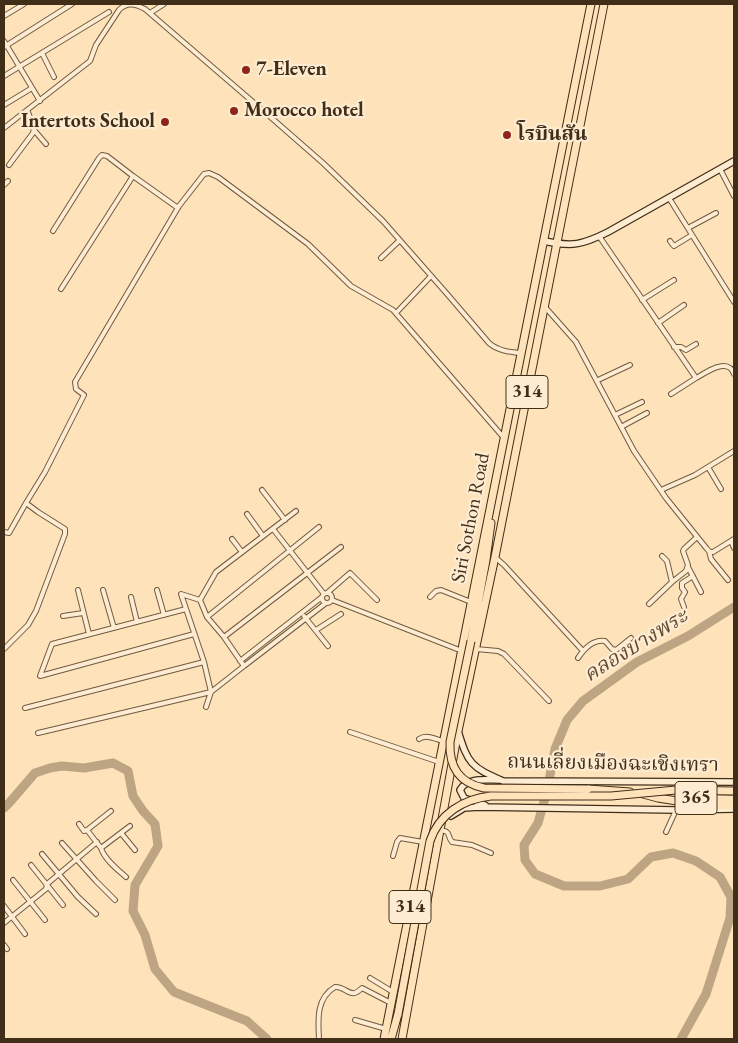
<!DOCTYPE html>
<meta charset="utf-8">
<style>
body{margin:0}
#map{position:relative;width:738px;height:1043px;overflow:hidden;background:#fde2ba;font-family:"EB Garamond",serif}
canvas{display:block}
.frame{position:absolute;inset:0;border:5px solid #412e18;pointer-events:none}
</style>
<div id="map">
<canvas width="738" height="1043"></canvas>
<div class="frame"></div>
</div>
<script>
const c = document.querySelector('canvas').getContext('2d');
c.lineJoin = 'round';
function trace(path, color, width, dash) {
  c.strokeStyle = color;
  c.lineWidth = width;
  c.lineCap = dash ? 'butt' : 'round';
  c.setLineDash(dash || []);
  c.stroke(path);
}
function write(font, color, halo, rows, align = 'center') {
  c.font = font + ' "EB Garamond","Noto Serif Thai",serif';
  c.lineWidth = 4.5;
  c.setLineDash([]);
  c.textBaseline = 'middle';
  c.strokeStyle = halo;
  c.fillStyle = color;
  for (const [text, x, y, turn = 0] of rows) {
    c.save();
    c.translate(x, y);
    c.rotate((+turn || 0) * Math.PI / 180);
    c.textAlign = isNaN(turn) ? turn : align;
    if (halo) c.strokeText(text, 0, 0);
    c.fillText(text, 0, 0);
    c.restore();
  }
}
trace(new Path2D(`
 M4 808 10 802 35 773 50 768 62 766 84 768 113 763 128 771 133 796 143 811 155 824 158 846 135 885 133 911 145 935 155 969 174 992 247 1021 267 1039
 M681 1039 706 994 730 918 731 897 720 877 696 861 673 853 651 857 628 879 600 886H564L535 874 525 860 524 845 538 823 547 791 555 749 567 720 583 701 637 662 688 636 734 607`), '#bda583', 9);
const street = new Path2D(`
 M150 13 164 4
 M4 16 24 4
 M4 41 40 101
 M4 47 72 4
 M42 53 54 77
 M4 76 109 12
 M4 105 32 88
 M4 128 90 61 96 45 119 10C127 2 135 4 145 9L267 114 323 163 383 221 448 295 489 343C498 351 510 352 521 353
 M34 130 46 144
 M9 165 33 133 34 127 27 110
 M720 169 734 196
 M4 185 8 181
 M669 198 734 302
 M688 228 716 213
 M53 231 99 158 102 155 107 156 133 176 178 208
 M599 236 696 378C704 374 721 361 730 368 732 369 733 372 734 374
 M670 241 673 245 674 246 692 235
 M381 258 400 240
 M61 289 133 176
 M642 300 674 280
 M545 307 576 342 634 451 666 498 707 549 710 552H713L734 539
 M396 313 431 276
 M658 323 684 305
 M674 347H681L686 350 696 344
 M598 380 630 365
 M671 394 696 378
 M615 415 642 402
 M621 427 647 413
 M708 467 721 489
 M262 490 285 520
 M661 490 695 475 734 451
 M247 514 263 536
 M273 529 324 594
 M4 532 9 533 26 503
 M232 539 242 552
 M731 541 734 548
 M709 551 711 559 728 580
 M662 556 667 561 672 582
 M496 558 504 565 583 651
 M688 567 701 592
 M78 590 89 634
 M103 590 114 628
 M157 590 164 615
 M322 598a5 5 0 1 1 10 0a5 5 0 1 1-10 0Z
 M327 593 350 573 377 600
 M131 597 137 622
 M430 597 436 591 441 590 471 602
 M200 600 216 572 296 511
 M332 600 462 651
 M649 604 672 582 686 571 688 565 683 551 684 549 697 537
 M684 607 681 599 685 592 682 588V583L693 576
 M186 609 52 644 40 676 194 634
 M63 616 83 613
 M304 616 328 646
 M207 617 319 527
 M316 630 341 614
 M224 637 341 547
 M4 649 28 625 36 611 65 534V529L38 512 26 503 45 472 84 395 76 389 75 382 179 206 204 174 209 173 218 177 308 244 351 286 393 310 504 438
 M476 649 498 651 504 654 549 701
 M578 658C584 649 593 639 605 641L612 649 616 650 631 638
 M240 661 322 597
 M206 707 211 692 204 662 181 594 200 600 207 617 224 637 244 666 326 603
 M25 708 204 662
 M350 732 439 762
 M38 733 211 692 244 666
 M419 739C427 734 435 739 443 741
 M79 824 84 831 87 830 101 848C104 859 118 870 126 877
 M87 830 111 811
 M440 830C452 832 446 834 452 842L472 845 491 853
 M666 832 676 810
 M121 833 135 850
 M62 843 96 881 115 900
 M101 848 130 826
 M42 854 78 897 96 914
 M393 856 397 842 400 838 423 842
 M31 865 63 905
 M13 880 45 920
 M4 906 25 934
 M4 923 46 889 47 884 97 842
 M4 945 7 949
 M370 978 393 992
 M355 1020 386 1029
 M319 1039C318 1020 316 998 335 987 343 986 349 995 355 993 358 992 360 990 362 988L391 1003`);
const secondary = new Path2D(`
 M544 241C572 247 582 245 608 232L734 161
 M458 731C468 764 471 767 503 781L734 782
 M485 805 464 798 460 790C467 777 486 780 499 780
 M451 816 464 808 479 807 676 810 734 809`);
const highway = new Path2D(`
 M471 641 486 560 491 523
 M588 789 630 792
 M643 794 658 798 703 805 734 806
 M685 798 734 799
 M384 1039 591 4
 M391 1039 398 1014
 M402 1039 458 731 495 557 604 4`);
trace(street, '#705b40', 6);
trace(secondary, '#412e18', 8);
trace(highway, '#412e18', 9);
trace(street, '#feecd2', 4);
trace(secondary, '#feecd2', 5.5);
trace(highway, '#fde2ba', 7);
const highwayBridge = new Path2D(`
 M471 641 450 742C449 767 459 783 484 788L588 789
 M398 1014 430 841C439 814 463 799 491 796H611L676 790 733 791`);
trace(highwayBridge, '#412e18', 9, []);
trace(highwayBridge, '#fde2ba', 7);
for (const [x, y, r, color] of [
 [246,70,5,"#8f2418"],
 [234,111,5,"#8f2418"],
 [165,122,5,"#8f2418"],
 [507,135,5,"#8f2418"]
]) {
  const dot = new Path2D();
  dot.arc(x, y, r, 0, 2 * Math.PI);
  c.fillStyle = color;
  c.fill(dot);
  trace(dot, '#feecd2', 2);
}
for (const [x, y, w] of [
 [527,392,42],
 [696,798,42],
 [410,907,42]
]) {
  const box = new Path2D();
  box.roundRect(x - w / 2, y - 16.5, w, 33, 4);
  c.fillStyle = '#feecd2';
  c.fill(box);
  trace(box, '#412e18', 1);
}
write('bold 19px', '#412e18', null, [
 ["314",527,392],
 ["365",696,798],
 ["314",410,907]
]);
write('bold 20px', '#412e18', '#feecd2', [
 ["7-Eleven",256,70],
 ["Morocco hotel",244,111],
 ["Intertots School",155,122,"right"],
 ["โรบินสัน",517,135]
], 'left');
write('20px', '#412e18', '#feecd2', [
 ["Siri Sothon Road",471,518,-79],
 ["ถนนเลี่ยงเมืองฉะเชิงเทรา",613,764,1]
]);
write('italic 21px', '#604c33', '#feecd2', [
 ["คลองบางพระ",636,646,-32]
]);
</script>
